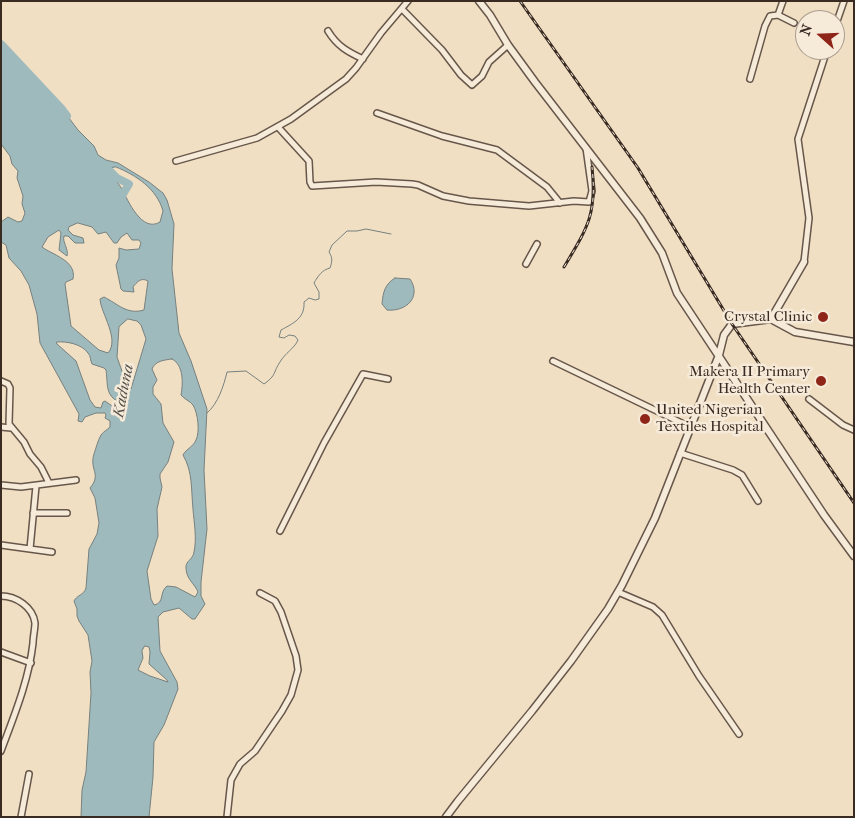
<!DOCTYPE html>
<style>
body{margin:0}
#map{position:relative;width:855px;height:818px;overflow:hidden;background:#f1dfc4;font-family:"IM FELL French Canon",serif}
canvas{display:block}
.frame{position:absolute;inset:0;border:2px solid #392a22;pointer-events:none}
.north{position:absolute;left:795px;top:10px;width:50px;height:50px;box-sizing:border-box;background:#f6ead9;border:1px solid #aa9d90;border-radius:50%;rotate:290deg;font-size:14px;font-weight:700;line-height:20px;text-align:center;color:#392a22}
.north::after{content:'';display:block;margin:auto;width:18px;height:22px;background:#8f2418;clip-path:polygon(50% 0,100% 100%,50% 72%,0 100%)}
</style>
<div id="map">
<canvas width="855" height="818"></canvas>
<div class="frame"></div>
<div class="north">N</div>
</div>
<script>
const c = document.querySelector('canvas').getContext('2d');
c.lineJoin = 'round';
function fillPath(path, color) {
  c.fillStyle = color;
  c.fill(path, 'evenodd');
}
function trace(path, color, width, dash) {
  c.strokeStyle = color;
  c.lineWidth = width;
  c.lineCap = dash ? 'butt' : 'round';
  c.setLineDash(dash || []);
  c.stroke(path);
}
function write(font, color, halo, rows, align = 'center') {
  c.font = font + ' "IM FELL French Canon",serif';
  c.lineWidth = 5;
  c.setLineDash([]);
  c.textBaseline = 'middle';
  c.strokeStyle = halo;
  c.fillStyle = color;
  for (const [text, x, y, turn = 0] of rows) {
    c.save();
    c.translate(x, y);
    c.rotate((+turn || 0) * Math.PI / 180);
    c.textAlign = isNaN(turn) ? turn : align;
    if (halo) c.strokeText(text, 0, 0);
    c.fillText(text, 0, 0);
    c.restore();
  }
}
const water = new Path2D(`
 M1 46 63 110 78 130 94 146 98 155 106 160 118 163 149 182 163 193 167 200 174 224 172 269 179 333 191 361 207 409 204 470 207 529 201 582V596L205 604 195 619H192L179 608 163 612 158 617 160 651 177 682 178 689 164 725 154 742 153 777 149 817H81L82 790 86 772 91 693 90 672 92 661 88 635 79 621 77 616V609L74 601C77 595 84 595 86 588L89 549 97 534 99 523 95 498 90 488C102 474 89 470 94 454 96 448 98 440 101 435 104 431 107 430 110 427V421L105 418 106 415 105 413H96L85 417 82 422 78 421 79 414 40 343 37 314 29 285 21 271 9 258 6 245 1 242V222L8 217 18 222 22 221 25 213 22 204 23 196 17 178 18 171 12 164 10 156 1 144ZM116 167C136 175 157 189 163 211L160 222C142 233 128 201 122 189 118 182 111 177 111 168ZM78 223 92 227 98 234 106 232 114 243H117L121 237 127 233 132 240H139L141 243 139 249 126 250 119 248V258L116 265 121 289 123 291 134 292 133 287C137 282 141 277 148 281L144 310C127 315 118 304 104 297L100 299C101 314 120 339 108 353L99 350 71 326 65 284 66 282 73 279C77 261 53 255 42 247L48 237 59 230 61 233 59 250 67 256C69 249 62 242 64 236H68L75 243H84L83 238 73 235 68 230 69 227ZM128 319 137 321 141 325 146 339 131 389 128 388 117 357 119 327ZM57 342C66 341 82 344 88 353 91 356 90 360 92 364L104 368 106 370C108 383 105 394 117 401L115 408 105 401 103 402 101 408 95 407 90 400 76 361 57 344ZM172 359C184 365 183 384 181 395 184 399 190 401 193 405 198 413 200 432 196 440 193 447 186 449 183 455 193 472 191 490 193 509 194 523 197 538 194 552 193 560 185 561 186 568 186 579 195 584 198 592L195 597 176 587 167 586C159 592 165 603 154 605L151 599 147 571 158 536 157 509 162 487 160 478V474L168 462 174 442 163 423 161 404 153 394V387L157 380 152 369C155 361 164 360 172 359ZM145 646 149 647 150 652 149 664 167 680 168 682 150 676 138 670 143 658 142 651Z
 M395 278 410 279C422 297 406 312 387 310L382 304C383 292 385 284 395 278Z`);
fillPath(water, '#9ebabc');
trace(water, '#76807e', 1);
trace(new Path2D(`
 M207 413C218 404 224 385 227 372L246 371 264 384C277 375 273 372 280 362 285 353 294 349 298 340L295 336 289 335 284 338 279 337 281 330C294 323 305 318 304 302L309 298 315 300 319 299V292L314 283C318 276 322 270 330 268 332 262 333 258 329 252L332 245 347 231H357L366 229 391 234`), '#76807e', 1);
trace(new Path2D(`
 M1 44 61 108 67 116
 M104 165 117 178 129 184 119 201`), '#9ebabc', 8);
const minor = new Path2D(`
 M402 9 442 50 461 75 472 85 482 76 489 62 508 45
 M778 15 783 1
 M835 27 844 1
 M328 31C337 46 348 52 363 59
 M750 79 765 26 770 16 778 15 794 23
 M377 113 442 136 497 150 547 187 560 203
 M278 127 309 161 310 182 312 186 376 182 412 184 418 185 443 196 469 201 529 206 574 201 589 202 592 191 586 148
 M176 161 257 138 291 119 346 79 356 68 381 33 408 1
 M804 262 809 218 798 139 827 50
 M526 264 537 244
 M553 361 690 427
 M1 381 8 384 10 388 9 424 24 442 30 454 41 467 49 483
 M809 399 843 425 854 430
 M1 427 11 428
 M680 453 733 470 742 475 758 501
 M1 485 21 487 76 480
 M33 513H67
 M280 531 324 443 363 374 388 379
 M1 545 30 549 36 486
 M30 549 52 552
 M618 592 653 607 662 615 699 676 739 734
 M1 596C16 596 33 607 35 623 35 629 33 637 33 643 29 680 14 716 1 751
 M1 652 31 663
 M21 817 29 774
 M227 817 231 780 240 764 255 751 282 711 291 695 298 670 296 656 281 612 275 601 260 593`);
const tertiary = new Path2D(`
 M479 1 490 15 508 45 535 82 640 218 662 253 677 293 824 515 854 556
 M771 319 804 262
 M446 817 458 801 532 711 571 661 608 609 622 585 655 518 719 355 724 335 732 324 771 319 795 332 854 342`);
trace(minor, '#67574a', 8);
trace(tertiary, '#67574a', 9);
trace(minor, '#f6ead9', 5);
trace(tertiary, '#f6ead9', 6);
const rail = new Path2D(`
 M520 1 638 168 732 324 854 503
 M564 267C588 227 597 214 592 167`);
trace(rail, '#392a22', 3);
trace(rail, '#f6ead9', 1, [4]);
for (const [x, y, r, color] of [
 [823,317,6,"#8f2418"],
 [821,381,6,"#8f2418"],
 [645,419,6,"#8f2418"]
]) {
  const dot = new Path2D();
  dot.arc(x, y, r, 0, 2 * Math.PI);
  c.fillStyle = color;
  c.fill(dot);
  trace(dot, '#f6ead9', 2);
}
write('15px', '#392a22', '#f6ead9', [
 ["Crystal Clinic",812,317],
 ["Makera II Primary",810,372],
 ["Health Center",810,389],
 ["United Nigerian",656,410,"left"],
 ["Textiles Hospital",656,427,"left"]
], 'right');
write('italic 16px', '#524e48', '#f6ead9', [
 ["Kaduna",124,391,-79]
]);
</script>
